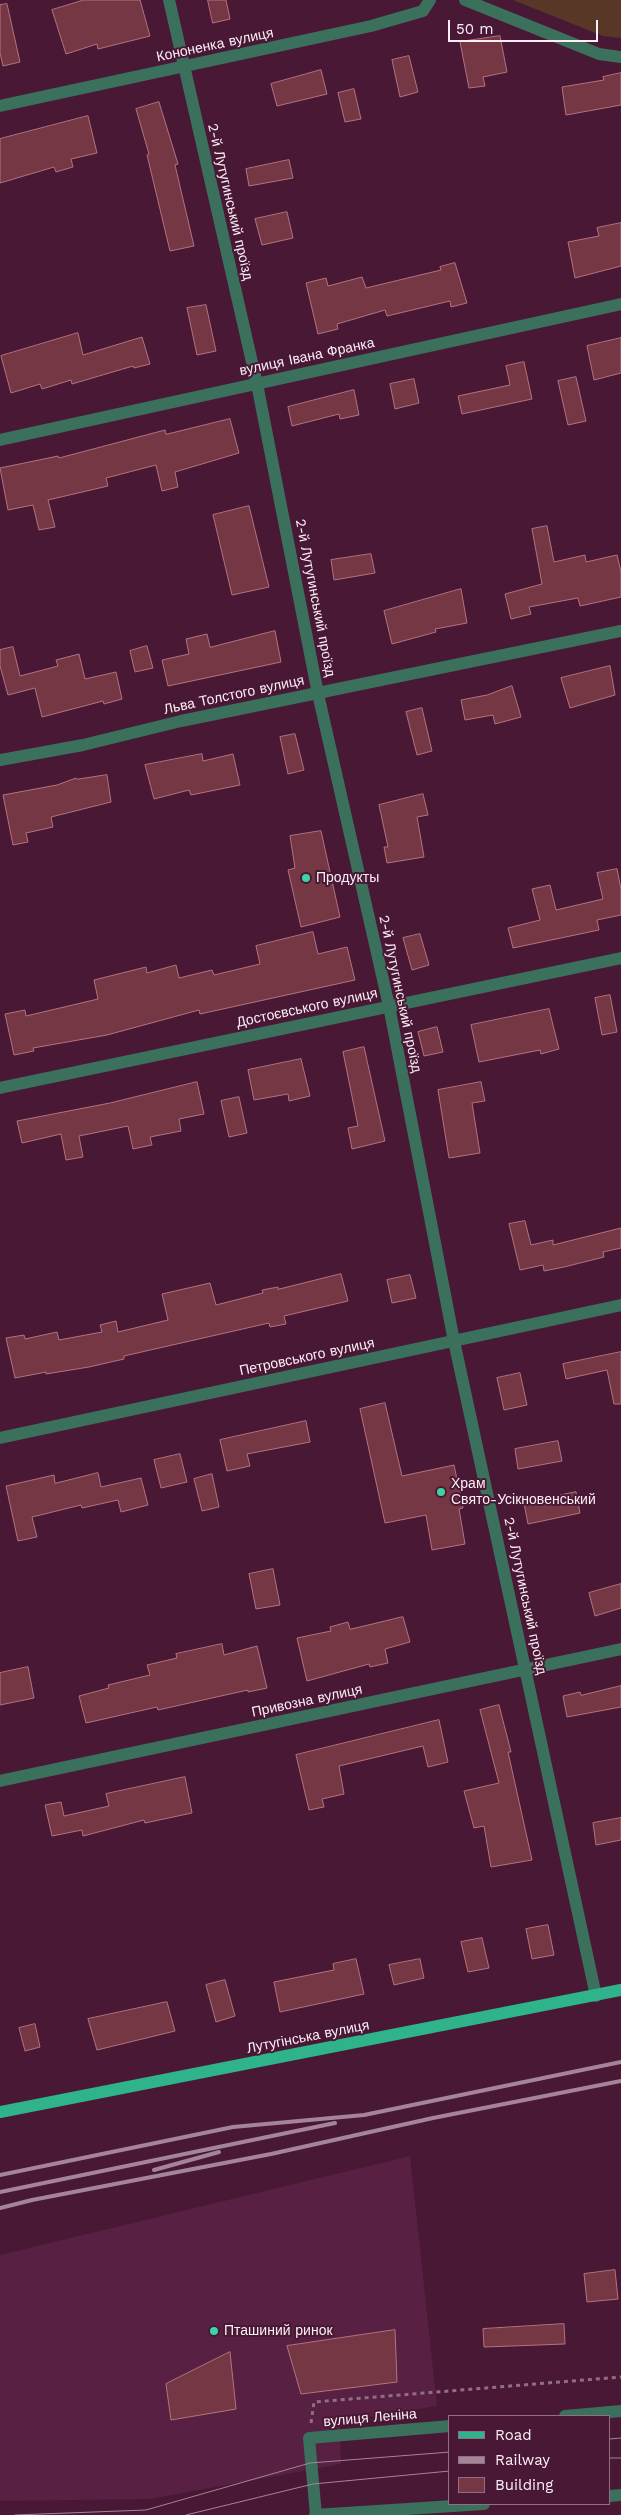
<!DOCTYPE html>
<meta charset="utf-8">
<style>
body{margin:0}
#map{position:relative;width:621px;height:2515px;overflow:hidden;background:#491835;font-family:"Work Sans",sans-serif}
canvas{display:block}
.legend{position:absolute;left:448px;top:2415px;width:162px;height:90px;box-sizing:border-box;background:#491835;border:1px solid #916e82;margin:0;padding:6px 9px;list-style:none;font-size:15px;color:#fceef5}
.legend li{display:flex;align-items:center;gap:10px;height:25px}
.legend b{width:25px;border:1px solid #916e82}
.scale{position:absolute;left:448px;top:20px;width:150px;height:22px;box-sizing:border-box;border:2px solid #fceef5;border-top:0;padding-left:6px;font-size:15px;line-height:18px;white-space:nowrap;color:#fceef5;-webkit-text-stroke:4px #491835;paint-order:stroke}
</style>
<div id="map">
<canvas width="621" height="2515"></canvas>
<ul class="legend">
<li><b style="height:6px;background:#2eb38a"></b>Road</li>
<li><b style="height:6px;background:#a48597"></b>Railway</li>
<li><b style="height:14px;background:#763745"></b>Building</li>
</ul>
<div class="scale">50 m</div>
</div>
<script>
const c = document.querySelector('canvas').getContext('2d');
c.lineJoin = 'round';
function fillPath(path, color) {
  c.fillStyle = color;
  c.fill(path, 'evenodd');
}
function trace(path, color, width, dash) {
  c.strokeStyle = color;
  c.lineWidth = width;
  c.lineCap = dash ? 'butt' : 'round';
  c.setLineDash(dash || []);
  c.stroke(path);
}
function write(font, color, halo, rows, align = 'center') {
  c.font = font + ' "Work Sans",sans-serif';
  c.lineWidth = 4;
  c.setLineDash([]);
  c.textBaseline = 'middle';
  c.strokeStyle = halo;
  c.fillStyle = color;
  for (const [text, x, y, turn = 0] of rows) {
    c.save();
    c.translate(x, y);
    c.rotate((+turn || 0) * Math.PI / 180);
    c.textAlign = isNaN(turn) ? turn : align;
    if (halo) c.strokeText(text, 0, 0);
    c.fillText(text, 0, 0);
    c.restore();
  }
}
fillPath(new Path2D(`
 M410 2156 437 2406 340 2422 341 2464 150 2499 0 2501V2255Z`), '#582042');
fillPath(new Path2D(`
 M513 0H621V38L603 36Z`), '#583726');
const building = new Path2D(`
 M84 0H140L150 36 98 49 97 44 66 54 52 10Z
 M208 0H226L230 19 213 23Z
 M7 4 20 62 3 66 0 53V5Z
 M500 36 507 72 483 77 485 86 469 88 460 42Z
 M409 56 418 92 400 97 392 60Z
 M321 70 327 94 277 106 271 84Z
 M621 73V105L566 115 562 87 604 80 603 77Z
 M354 89 361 119 345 122 338 93Z
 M159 102 178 164 175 165 194 246 170 251 147 155 149 154 136 109Z
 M88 116 97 153 71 159 73 167 56 172 54 167 0 183V139Z
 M289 160 293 178 249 186 246 169Z
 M287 212 293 238 262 245 255 219Z
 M621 223V266L575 278 568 242 599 236 597 228Z
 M455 263 467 303 451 307 450 301 387 316 385 310 337 324 338 329 318 334 306 283 326 278 328 286 362 277 366 288 441 270 440 267Z
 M206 305 216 351 197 355 187 308Z
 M78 333 83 355 142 337 150 364 134 368 133 366 72 384 71 380 42 389 40 384 11 393 1 356Z
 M621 338V373L594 380 587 346Z
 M524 362 532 399 462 414 458 396 510 385 506 366Z
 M576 377 586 421 568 425 558 381Z
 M414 379 419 403 395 409 390 384Z
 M354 390 359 415 340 419 339 414 292 426 288 407Z
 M230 419 239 453 175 472 178 487 162 491 156 465 106 478 108 486 48 500 55 527 39 530 33 505 8 510 0 468 39 460 58 456 59 458 165 430 166 434Z
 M249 506 269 587 232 595 213 515Z
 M547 526 554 562 585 555 586 562 617 555 621 572V597L580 606 578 598 529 607 531 614 511 619 505 594 542 584 532 529Z
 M371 554 375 573 334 580 331 560Z
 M461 589 467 623 435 629 436 632 392 644 384 611Z
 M275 631 281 662 168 686 162 660 189 654 186 639 207 634 210 647Z
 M147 646 153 668 135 672 130 651Z
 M13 647 20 676 58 666 56 660 79 654 85 679 116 672 122 699 104 704 103 701 42 717 35 688 8 695 0 666V650Z
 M610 666 615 695 570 708 561 678Z
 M512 686 521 717 495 724 493 715 465 720 461 700 487 695Z
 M422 708 432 751 417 755 406 712Z
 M295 734 304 770 288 774 280 737Z
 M202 754 203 761 233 754 240 785 191 795 189 790 154 799 145 765Z
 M107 775 111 802 51 817 53 827 26 833 28 842 13 845 3 795 57 785 76 778 77 779Z
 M423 794 428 815 417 817 424 857 387 863 384 847H388L379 805Z
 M321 831 340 917 301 927 288 870 295 868 290 836Z
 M617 869 621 889V915L597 920 599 930 513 948 508 928 540 920 532 889 550 885 556 910 603 899 597 873Z
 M313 932 318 954 347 947 355 980 200 1014 199 1010 107 1035 33 1048 34 1051 14 1055 5 1014 25 1010 26 1016 98 999 94 980 146 967 147 973 176 965 179 978 212 970 214 975 260 964 256 946Z
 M420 934 429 965 412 970 403 938Z
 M610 995 617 1032 602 1035 595 998Z
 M549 1009 559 1049 541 1054 540 1050 479 1062 471 1025Z
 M437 1027 443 1052 424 1056 418 1032Z
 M364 1047 385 1141 352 1149 348 1128 358 1126 343 1052Z
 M301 1059 310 1096 289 1101 288 1094 254 1100 248 1070Z
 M197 1082 204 1114 179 1119 181 1131 150 1137 152 1145 133 1149 128 1126 79 1136 83 1157 66 1160 61 1134 22 1143 17 1121 110 1103Z
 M481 1082 485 1101 472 1103 480 1153 449 1158 438 1090Z
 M239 1097 247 1133 229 1137 221 1101Z
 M525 1221 531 1245 553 1240V1245L621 1228V1248L603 1252 604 1257 564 1267 544 1271 543 1265 520 1270 509 1224Z
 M341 1274 348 1301 284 1316 286 1324 270 1327 269 1323 124 1356V1359L89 1367 46 1374V1372L15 1378 6 1338 24 1335 25 1339 57 1332 59 1340 102 1332 100 1325 116 1321 118 1332 168 1320 162 1294 210 1283 216 1305 263 1293 262 1290 278 1287V1289Z
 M410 1275 416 1298 392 1303 387 1280Z
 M621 1352V1404H614L607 1370 566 1379 563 1364Z
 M520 1373 527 1405 504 1410 497 1378Z
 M385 1403 402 1476 454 1465 463 1508 459 1509 465 1544 432 1550 426 1515 385 1523 360 1409Z
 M306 1421 310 1442 247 1454 250 1466 227 1471 220 1440Z
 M558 1441 562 1461 518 1469 515 1449Z
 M180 1454 187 1482 161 1488 154 1460Z
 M98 1473 101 1487 141 1478 148 1505 121 1512 118 1500 82 1508 81 1505 32 1517 37 1537 18 1541 6 1486 54 1475 55 1483Z
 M212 1474 219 1507 202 1511 194 1479Z
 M576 1492 580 1513 528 1524 524 1503Z
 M273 1569 280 1605 256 1609 249 1574Z
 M621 1584V1608L595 1616 589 1593Z
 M403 1617 410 1642 385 1649 388 1663 370 1667 369 1664 307 1681 297 1638 331 1631 330 1627 348 1622 350 1629Z
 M222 1644 224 1655 257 1646 267 1688 248 1692V1690L158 1710 157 1707 86 1723 79 1696 109 1688 108 1685 150 1675 147 1665 177 1658 176 1654Z
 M28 1667 34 1698 0 1705V1673Z
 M621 1686V1707L567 1717 563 1696 580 1692 581 1695Z
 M499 1705 511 1752H508L532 1860 491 1867 484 1826 474 1828 464 1791 499 1783 480 1710Z
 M439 1720 448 1762 428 1767 423 1746 339 1766 344 1794 322 1799 324 1807 309 1810 296 1755Z
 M185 1777 192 1813 145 1823 144 1820 83 1836 82 1830 52 1836 45 1805 61 1802 64 1816 109 1806 106 1794Z
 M621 1818V1840L596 1845 593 1823Z
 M548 1925 554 1955 532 1959 526 1929Z
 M482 1938 489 1968 468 1972 461 1942Z
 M356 1959 364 1994 280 2012 274 1982 334 1970 333 1964Z
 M420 1959 424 1978 394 1985 389 1965Z
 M225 1980 235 2016 216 2022 206 1985Z
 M167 2002 175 2031 97 2050 88 2019Z
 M35 2024 40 2047 25 2051 19 2028Z
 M615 2270 618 2299 587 2302 584 2274Z
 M564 2324 565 2344 484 2347 483 2329Z
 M395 2330 397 2382 301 2394 287 2346Z
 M230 2352 236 2409 171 2420 166 2384Z`);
fillPath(building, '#763745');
trace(building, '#b3737f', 1);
trace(new Path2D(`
 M311 2423 314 2402 621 2377`), '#916f83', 3, [4, 4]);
trace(new Path2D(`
 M169 0 257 384 318 694 389 1006 454 1341 596 1996
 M465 0 599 54 621 57
 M0 106 371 26 423 11 430 0
 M0 440 621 304
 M0 760 83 745 181 721 621 631
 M0 1088 621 958
 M0 1438 621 1305
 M0 1781 621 1649
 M565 2416 621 2411
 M610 2496 621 2495
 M315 2515 484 2504
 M316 2515 309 2438 450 2426`), '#3a705c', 12);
trace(new Path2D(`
 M0 2112 621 1990`), '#2eb38a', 12);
trace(new Path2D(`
 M610 2439 621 2438
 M610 2458H621
 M15 2515 146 2510 310 2463 450 2452
 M186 2515 313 2484 450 2471`), '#a48597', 1);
trace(new Path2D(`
 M154 2170 219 2152
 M0 2175 233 2127 364 2115 621 2062
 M0 2192 335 2123
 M0 2208 32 2200 271 2154 433 2118 621 2081`), '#a48597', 4);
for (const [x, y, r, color] of [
 [306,878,5,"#3bd4a4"],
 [441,1492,5,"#3bd4a4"],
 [214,2331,5,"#3bd4a4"]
]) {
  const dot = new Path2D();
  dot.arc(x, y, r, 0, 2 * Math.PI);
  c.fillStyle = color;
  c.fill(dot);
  trace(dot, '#491835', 2);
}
write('14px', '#fceef5', '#491835', [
 ["Кононенка вулиця",215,45,-12],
 ["2-й Лутугинський проїзд",230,202,77],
 ["вулиця Івана Франка",307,357,-12],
 ["2-й Лутугинський проїзд",315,598,79],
 ["Льва Толстого вулиця",234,695,-12],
 ["2-й Лутугинський проїзд",400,994,78],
 ["Достоєвського вулиця",307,1008,-12],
 ["Петровського вулиця",307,1357,-12],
 ["2-й Лутугинський проїзд",525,1596,78],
 ["Привозна вулиця",307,1701,-12],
 ["Лутугінська вулиця",308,2037,-11],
 ["вулиця Леніна",370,2418,-5]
]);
write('14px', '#fceef5', '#491835', [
 ["Продукты",316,878],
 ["Храм",451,1484],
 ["Свято-Усікновенський",451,1500],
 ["Пташиний ринок",224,2331]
], 'left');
</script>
